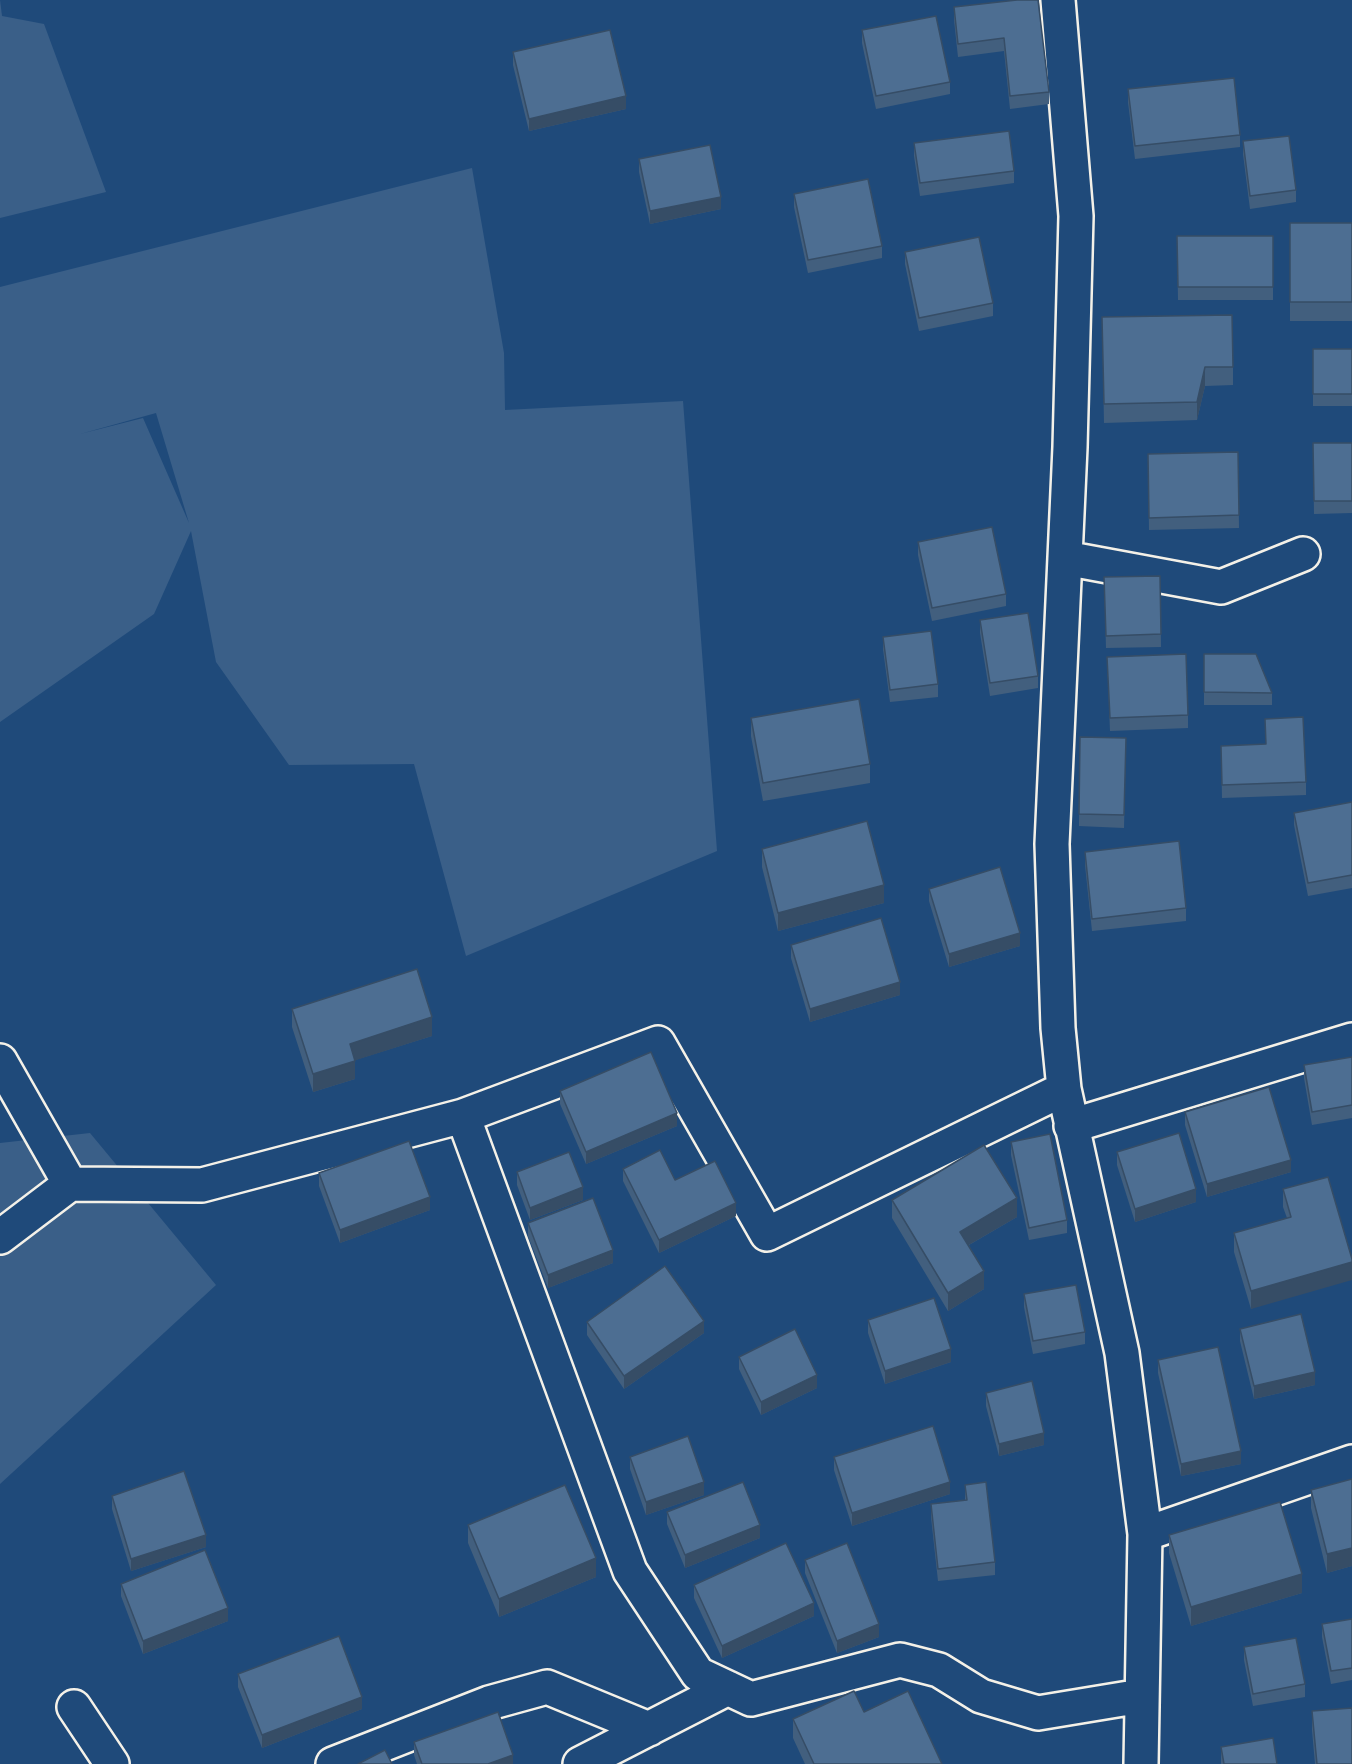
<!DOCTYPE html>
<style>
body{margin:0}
canvas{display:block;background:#1f4a7a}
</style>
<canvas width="1352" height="1764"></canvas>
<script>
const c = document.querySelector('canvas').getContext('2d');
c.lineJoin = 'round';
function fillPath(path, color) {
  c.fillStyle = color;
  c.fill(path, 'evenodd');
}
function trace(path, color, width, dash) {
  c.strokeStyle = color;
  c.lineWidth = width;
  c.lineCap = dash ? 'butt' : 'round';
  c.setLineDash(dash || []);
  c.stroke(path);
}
fillPath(new Path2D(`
 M0 0 2 16 44 24 106 192 0 218Z
 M472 168 504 353 505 410 683 401 717 851 466 956 414 764 289 765 216 662 191 531 154 614 0 722V287ZM156 413 189 523 143 418 80 434Z
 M90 1133 216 1285 0 1484V1143Z`), '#3a5f88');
const minor = new Path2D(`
 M1058 0 1076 216 1070 447 1052 844 1058 1028 1064 1089 1122 1353 1145 1534 1141 1764
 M1065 558 1221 587 1303 554
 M0 1061 70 1184
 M463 1116 630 1571 698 1674 751 1699 900 1660 939 1670 981 1696 1038 1713 1141 1696
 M1071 1126 1352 1040
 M0 1237 70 1184 202 1185 463 1116 658 1043 767 1234 1064 1089
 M1145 1534 1352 1462
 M74 1707 112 1764
 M333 1764 489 1703 547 1687 649 1729
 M580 1764 728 1688`);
trace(minor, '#f4f1e8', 38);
trace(minor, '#1f4a7a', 33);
fillPath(new Path2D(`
 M1017 0 1049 92V104L1010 109 1004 51 958 57 954 20V7Z
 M862 30 950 82V94L876 109 862 43Z
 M513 52 626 109 529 131 513 65Z
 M1128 89 1240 135V147L1135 159 1128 102Z
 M1243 141 1296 190V202L1250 209 1243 154Z
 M914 143 1014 171V183L920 196 914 156Z
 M639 159 721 209 650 224 639 172Z
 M794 194 882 246V258L808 273 794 207Z
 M1290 223H1352V321H1290Z
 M1177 236H1273V300H1178Z
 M905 252 993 303V316L919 331 905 264Z
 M1102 317 1233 367V385L1205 386 1197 420 1104 423Z
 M1313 349H1352V406H1313Z
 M1313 443H1352V513L1314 514Z
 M1238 452 1239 528 1149 530 1148 454Z
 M918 542 1006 594V606L932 621 918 555Z
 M1160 576 1161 647 1106 648 1104 577Z
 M980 620 1038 676V688L990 696 980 633Z
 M883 637 938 684V697L890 702 883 649Z
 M1204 654 1272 693V705H1204Z
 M1107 657 1188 715V728L1110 731Z
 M751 718 870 764V783L763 801 751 736Z
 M1265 719 1306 782V795L1222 798 1221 746 1266 744Z
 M1080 737 1126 738 1124 828 1079 826Z
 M1352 802V888L1308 896 1294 825V813Z
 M762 849 884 903 778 931 762 867Z
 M1085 852 1186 908V921L1092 931 1085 865Z
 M929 889 1020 946 949 967 929 901Z
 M791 945 900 995 810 1022 791 958Z
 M292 1009 432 1036 355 1060V1079L313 1092 292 1027Z
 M1352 1057V1118L1312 1125 1304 1078V1065Z
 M560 1091 677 1126 586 1164 560 1104Z
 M1185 1112 1291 1172 1207 1197 1185 1125Z
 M1011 1142 1067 1220V1233L1029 1240 1011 1155Z
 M1117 1152 1196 1202 1135 1222 1117 1165Z
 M623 1169 675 1180 736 1216 659 1253 623 1181Z
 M517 1172 583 1200 530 1220 517 1185Z
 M319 1173 430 1210 340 1243 319 1186Z
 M1283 1189 1352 1259 1251 1309 1234 1252V1233L1287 1218 1283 1207Z
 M892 1200 1017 1217 969 1245 984 1289 948 1311 892 1218Z
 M528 1223 613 1263 548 1288 528 1236Z
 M1024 1294 1085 1332V1344L1033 1354 1024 1307Z
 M868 1320 951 1362 885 1384 868 1333Z
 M587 1322 704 1333 624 1389 587 1335Z
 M1240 1329 1315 1385 1254 1399 1240 1341Z
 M739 1357 817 1388 761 1415 739 1369Z
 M1158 1360 1241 1464 1181 1476 1158 1373Z
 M986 1393 1044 1445 999 1456 986 1406Z
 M630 1457 704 1495 646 1515 630 1469Z
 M834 1457 950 1494 852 1526 834 1470Z
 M1352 1479V1566L1327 1573 1311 1508V1490Z
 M965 1485 995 1562V1575L938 1581 931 1517V1504L965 1500Z
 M112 1496 206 1547 131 1571 112 1509Z
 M667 1512 760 1538 685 1568 667 1524Z
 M468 1525 596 1577 499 1617 468 1543Z
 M1169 1535 1302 1593 1191 1626 1169 1553Z
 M805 1560 879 1637 837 1653 805 1573Z
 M121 1584 228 1621 143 1654 121 1596Z
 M694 1585 814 1616 722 1658 694 1598Z
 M1352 1619V1680L1331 1684 1322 1637V1624Z
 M1244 1647 1305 1684V1697L1253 1706 1244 1660Z
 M238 1674 362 1709 262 1748 238 1687Z
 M1312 1711 1352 1764H1315L1312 1730Z
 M864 1712 942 1764H805L793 1738V1719Z
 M414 1742 513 1764H417L414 1755Z
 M1221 1747 1277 1764H1221Z`), '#425f7e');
fillPath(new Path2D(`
 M626 96V109L529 131V119Z
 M721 197V209L650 224V211Z
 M1205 367V386L1197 420V402Z
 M884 885V903L778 931V913Z
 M1020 933V946L949 967V954Z
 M900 982V995L810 1022V1009Z
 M432 1017V1036L350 1062V1044Z
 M355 1061V1079L313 1092V1074Z
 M677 1113V1126L586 1164V1152Z
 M1291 1160V1172L1207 1197V1184Z
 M583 1187V1200L530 1220V1208Z
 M1196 1189V1202L1135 1222V1209Z
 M430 1197V1210L340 1243V1230Z
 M1017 1198V1217L960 1250V1232Z
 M736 1203V1216L659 1253V1240Z
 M613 1250V1263L548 1288V1275Z
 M1352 1262V1280L1251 1309V1291Z
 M984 1271V1289L948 1311V1293Z
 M704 1321V1333L624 1389V1376Z
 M951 1349V1362L885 1384V1371Z
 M1315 1372V1385L1254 1399V1386Z
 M817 1375V1388L761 1415V1402Z
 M1044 1433V1445L999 1456V1444Z
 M1241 1451V1464L1181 1476V1464Z
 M704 1482V1495L646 1515V1502Z
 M950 1482V1494L852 1526V1513Z
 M760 1525V1538L685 1568V1555Z
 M206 1535V1547L131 1571V1559Z
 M1352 1548V1566L1327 1573V1554Z
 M596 1558V1577L499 1617V1599Z
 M1302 1574V1593L1191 1626V1607Z
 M814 1603V1616L722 1658V1646Z
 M228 1608V1621L143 1654V1641Z
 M879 1624V1637L837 1653V1641Z
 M362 1697V1709L262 1748V1735Z
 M513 1755V1764H488Z`), '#364d66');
const building = new Path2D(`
 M1017 0H1038L1049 92 1010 96 1004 38 958 44 954 7Z
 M936 16 950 82 876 96 862 30Z
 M610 30 626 96 529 119 513 52Z
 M1234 78 1240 135 1135 146 1128 89Z
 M1009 131 1014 171 920 183 914 143Z
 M1289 136 1296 190 1250 196 1243 141Z
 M710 145 721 197 650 211 639 159Z
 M868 179 882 246 808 260 794 194Z
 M1290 223H1352V302H1290Z
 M1177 236H1273V287H1178Z
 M979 237 993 303 919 318 905 252Z
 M1232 315 1233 367H1205L1197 402 1104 404 1102 317Z
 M1313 349H1352V394H1313Z
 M1313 443H1352V501H1314Z
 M1238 452 1239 515 1149 518 1148 454Z
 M992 527 1006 594 932 608 918 542Z
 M1160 576 1161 634 1106 636 1104 577Z
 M1028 613 1038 676 990 683 980 620Z
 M931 631 938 684 890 690 883 637Z
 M1186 654 1188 715 1110 718 1107 657Z
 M1204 654H1256L1272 693 1204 692Z
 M859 699 870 764 763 783 751 718Z
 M1303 717 1306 782 1222 785 1221 746 1266 744 1265 719Z
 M1080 737 1126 738 1124 815 1079 814Z
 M1352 802V875L1308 883 1294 813Z
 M867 821 884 885 778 913 762 849Z
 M1179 841 1186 908 1092 919 1085 852Z
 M1000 867 1020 933 949 954 929 889Z
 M881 918 900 982 810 1009 791 945Z
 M417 969 432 1017 350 1044 355 1061 313 1074 292 1009Z
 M651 1052 677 1113 586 1152 560 1091Z
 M1352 1057V1105L1312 1112 1304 1065Z
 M1269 1087 1291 1160 1207 1184 1185 1112Z
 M1179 1133 1196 1189 1135 1209 1117 1152Z
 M1050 1134 1067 1220 1029 1228 1011 1142Z
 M409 1141 430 1197 340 1230 319 1173Z
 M984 1145 1017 1198 960 1232 984 1271 948 1293 892 1200Z
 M660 1150 675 1180 715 1161 736 1203 659 1240 623 1169Z
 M569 1152 583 1187 530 1208 517 1172Z
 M1328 1177 1352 1259V1262L1251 1291 1234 1233 1291 1217 1283 1189Z
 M593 1198 613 1250 548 1275 528 1223Z
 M665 1266 704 1321 624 1376 587 1322Z
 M1076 1285 1085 1332 1033 1341 1024 1294Z
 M934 1298 951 1349 885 1371 868 1320Z
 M1301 1314 1315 1372 1254 1386 1240 1329Z
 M795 1329 817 1375 761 1402 739 1357Z
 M1218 1347 1241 1451 1181 1464 1158 1360Z
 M1032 1381 1044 1433 999 1444 986 1393Z
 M933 1426 950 1482 852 1513 834 1457Z
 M688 1436 704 1482 646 1502 630 1457Z
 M184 1471 206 1535 131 1559 112 1496Z
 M1352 1479V1548L1327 1554 1311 1490Z
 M743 1482 760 1525 685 1555 667 1512Z
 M986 1482 995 1562 938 1569 931 1504 967 1500 965 1485Z
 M565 1485 596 1558 499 1599 468 1525Z
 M1280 1502 1302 1574 1191 1607 1169 1535Z
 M786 1543 814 1603 722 1646 694 1585Z
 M847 1543 879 1624 837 1641 805 1560Z
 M205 1550 228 1608 143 1641 121 1584Z
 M1352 1619V1668L1331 1671 1322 1624Z
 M339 1636 362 1697 262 1735 238 1674Z
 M1296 1638 1305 1684 1253 1694 1244 1647Z
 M854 1691 864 1712 908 1691 942 1764H814L793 1719Z
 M1352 1708V1764H1317L1312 1711Z
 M498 1712 513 1755 488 1764H422L414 1742Z
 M1273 1738 1277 1764H1224L1221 1747Z
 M385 1750 392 1764H358Z`);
fillPath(building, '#4d6e92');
trace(building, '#364d66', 1.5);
</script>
